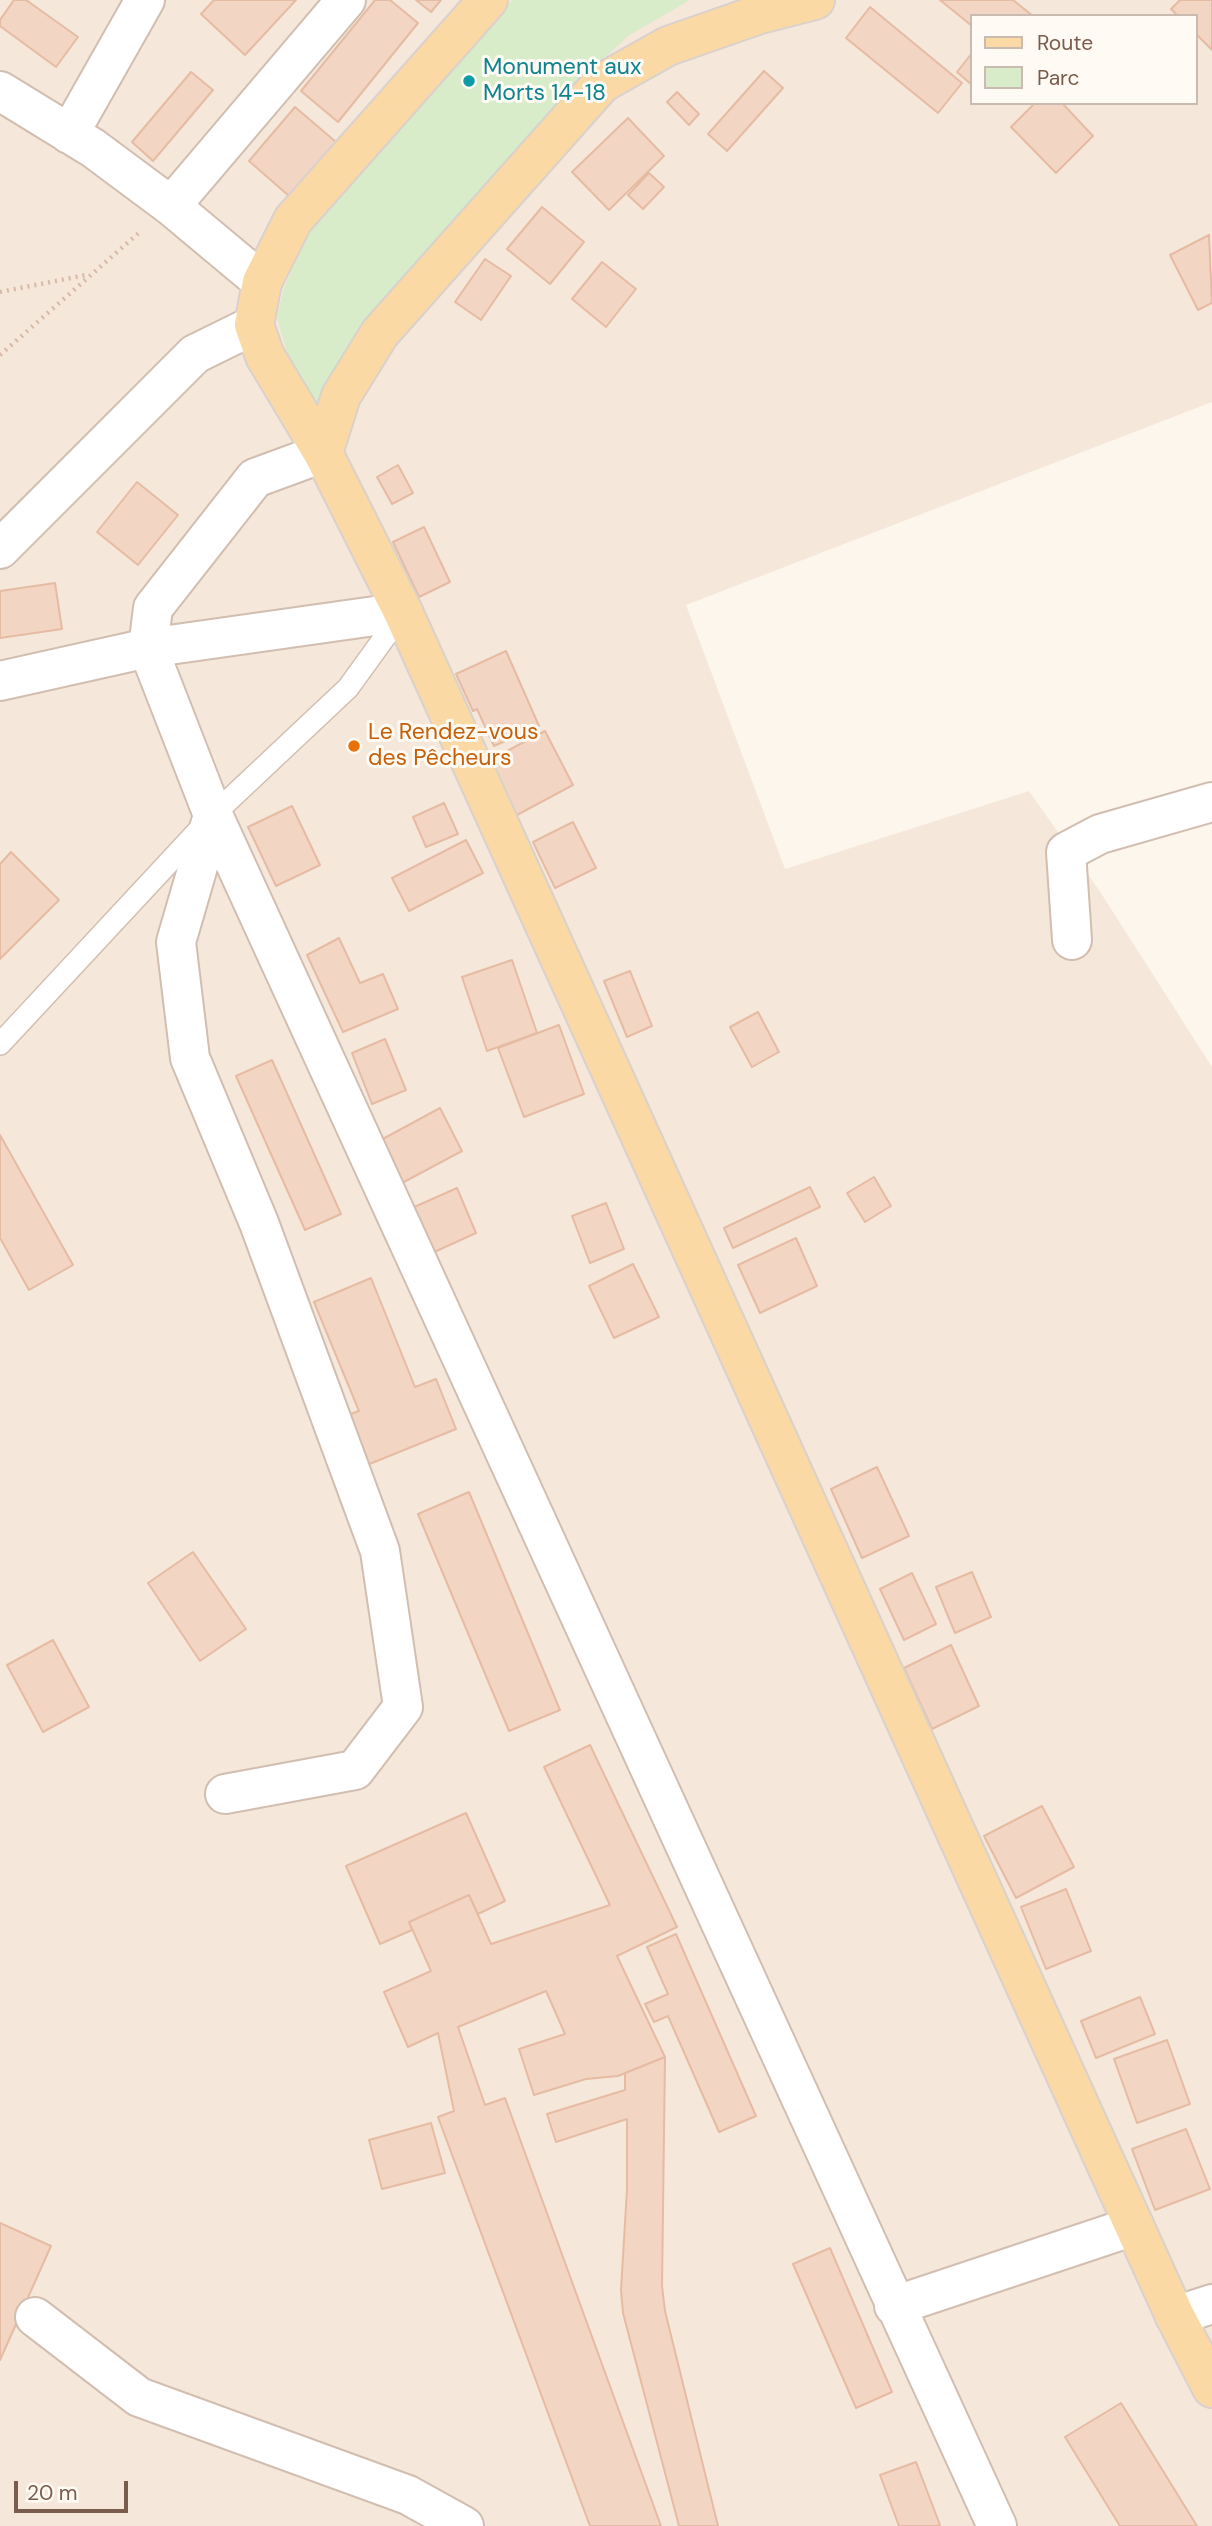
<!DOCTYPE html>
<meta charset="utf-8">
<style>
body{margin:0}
#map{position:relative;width:1212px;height:2526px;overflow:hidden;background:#fdf6ec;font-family:"DM Sans",sans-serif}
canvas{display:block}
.legend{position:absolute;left:970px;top:14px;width:228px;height:91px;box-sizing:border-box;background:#fffaf3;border:2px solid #cabbb1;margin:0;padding:9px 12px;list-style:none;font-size:21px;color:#7a5c4d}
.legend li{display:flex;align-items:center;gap:14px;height:35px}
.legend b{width:35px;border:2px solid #cabbb1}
.scale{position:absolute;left:14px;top:2481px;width:114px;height:32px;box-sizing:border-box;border:4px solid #7a5c4d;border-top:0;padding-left:9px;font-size:21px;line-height:24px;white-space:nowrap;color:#7a5c4d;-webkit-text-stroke:5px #fffaf3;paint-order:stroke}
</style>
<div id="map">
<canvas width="1212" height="2526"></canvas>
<ul class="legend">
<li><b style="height:9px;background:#fbd9a5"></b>Route</li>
<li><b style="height:19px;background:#d8ecc9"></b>Parc</li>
</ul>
<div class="scale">20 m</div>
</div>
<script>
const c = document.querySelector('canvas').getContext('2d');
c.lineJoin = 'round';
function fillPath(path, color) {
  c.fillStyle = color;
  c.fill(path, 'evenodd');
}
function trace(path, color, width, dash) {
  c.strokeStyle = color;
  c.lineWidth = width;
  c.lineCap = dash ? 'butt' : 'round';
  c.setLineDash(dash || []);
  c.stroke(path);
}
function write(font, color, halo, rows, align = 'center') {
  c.font = font + ' "DM Sans",sans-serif';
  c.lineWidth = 6;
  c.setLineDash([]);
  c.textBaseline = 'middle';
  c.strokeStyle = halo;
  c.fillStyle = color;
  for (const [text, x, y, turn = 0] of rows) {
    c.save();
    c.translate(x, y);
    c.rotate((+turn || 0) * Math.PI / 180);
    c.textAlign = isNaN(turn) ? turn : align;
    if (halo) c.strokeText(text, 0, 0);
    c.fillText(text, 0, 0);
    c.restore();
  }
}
fillPath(new Path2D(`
 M0 0H1212V402L686 605 785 869 1029 791 1099 890 1212 1067V2526H0ZM972 16H1196V103H972Z`), '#f5e8da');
fillPath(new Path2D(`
 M512 0H690L628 36 599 63 365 324 340 359 316 404 289 359 277 318 283 290 308 235Z`), '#d8ecc9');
const building = new Path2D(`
 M14 0H26L78 37 56 67 0 26V20Z
 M214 0H296L245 55 201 14Z
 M375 0H390L418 23 338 122 301 91Z
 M416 0H441L431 12Z
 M940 0H1013L1033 16H972V26Z
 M1180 0H1212V50L1196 34V16H1178L1171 9Z
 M870 7 962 83 938 113 846 38Z
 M972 53V85L957 72Z
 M764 71 783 88 727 151 708 134Z
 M191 72 213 90 153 161 132 142Z
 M677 92 699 114 689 125 667 102Z
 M1035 103H1062L1093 136 1056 173 1011 127Z
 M295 107 336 142 289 196 249 161Z
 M628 118 664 156 609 210 572 172Z
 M649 173 664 187 643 209 628 195Z
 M542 207 584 242 550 284 507 249Z
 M1209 235 1212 303 1198 310 1170 255Z
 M485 259 511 276 481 320 455 302Z
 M602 262 636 289 606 327 572 299Z
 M398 465 413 493 392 504 377 477Z
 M137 482 178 515 138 565 97 532Z
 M424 527 450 582 419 597 393 542Z
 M55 583 62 629 0 638V591Z
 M506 651 539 726 494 746 477 709 473 711 456 674Z
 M545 731 573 785 517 815 488 761Z
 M444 803 458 834 426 847 413 817Z
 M292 806 320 865 276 886 248 827Z
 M573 822 596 868 555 888 533 842Z
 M466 840 483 873 409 911 392 878Z
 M11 852 59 900 0 959V864Z
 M339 938 360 983 383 974 398 1009 343 1032 307 955Z
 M512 960 537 1033 487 1051 462 977Z
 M630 971 652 1026 627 1037 604 981Z
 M758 1012 779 1052 752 1067 730 1027Z
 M559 1025 584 1094 524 1117 498 1048Z
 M385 1039 406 1090 372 1104 352 1053Z
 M272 1060 341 1214 305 1230 236 1076Z
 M440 1108 462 1151 402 1183 379 1141Z
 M0 1135 73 1265 29 1290 0 1238Z
 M874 1177 891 1206 865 1222 847 1193Z
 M810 1187 820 1207 733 1248 724 1228Z
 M457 1188 476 1233 432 1253 412 1208Z
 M606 1203 624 1249 590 1263 572 1216Z
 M796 1238 817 1286 760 1313 738 1265Z
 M633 1264 659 1317 614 1338 589 1286Z
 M371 1278 415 1387 436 1379 456 1429 362 1467 342 1417 359 1411 314 1302Z
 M877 1467 909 1536 862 1558 831 1489Z
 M469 1492 560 1710 509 1731 418 1514Z
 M193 1552 246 1629 200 1661 148 1583Z
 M972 1572 991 1617 955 1633 936 1587Z
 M912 1573 936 1624 904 1640 880 1589Z
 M53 1640 89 1707 43 1732 7 1665Z
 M951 1645 979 1706 932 1729 904 1668Z
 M590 1745 677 1927 617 1956 665 2057 618 2076 586 2079 534 2095 519 2049 565 2034 546 1991 458 2027 485 2105 505 2098 661 2526H590L438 2117 454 2111 438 2033 408 2047 384 1992 431 1971 409 1922 469 1895 491 1944 610 1905 544 1767Z
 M1042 1806 1074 1867 1016 1898 984 1836Z
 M466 1813 505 1901 478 1914 469 1895 409 1922 412 1930 380 1944 346 1866Z
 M1066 1889 1091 1951 1046 1969 1021 1907Z
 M676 1934 756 2116 719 2132 668 2016 654 2022 645 2004 668 1994 647 1947Z
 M1140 1997 1155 2034 1096 2058 1081 2021Z
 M1167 2040 1190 2104 1137 2123 1114 2059Z
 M665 2057 662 2286 665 2311 718 2526H679L623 2313 621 2290 627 2189V2119L556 2142 547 2114 625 2090V2073Z
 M431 2123 445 2173 382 2189 369 2140Z
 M1186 2129 1210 2189 1155 2210 1132 2149Z
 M0 2223 51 2246 0 2360Z
 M830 2248 892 2392 856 2408 793 2264Z
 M1121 2403 1197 2526H1120L1065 2437Z
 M916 2462 940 2525 937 2526H899L880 2475Z`);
fillPath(building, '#f3d5c3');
trace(building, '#e6bba3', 2);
const service = new Path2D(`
 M0 1044 213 815 348 688 403 612`);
const minor = new Path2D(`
 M0 91 93 148 171 206 262 282
 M69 134 145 0
 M171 206 346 0
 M323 453 255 478 153 608 148 648 213 815 997 2526
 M0 549 195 354 254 325
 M0 681 148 648 403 612
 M213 815 176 942 190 1058 259 1223 380 1551 403 1707 355 1770 225 1794
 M1072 940 1066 852 1100 834 1212 802
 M894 2306 1134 2226
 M1175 2316 1212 2304
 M35 2317 139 2397 408 2495 464 2526`);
const primary = new Path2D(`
 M488 0 293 220 262 282 254 325 265 356 323 453 403 612 1175 2316 1212 2388
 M323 453 341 396 380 333 602 83 668 46 760 14 815 0`);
trace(service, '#d1beb0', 24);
trace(minor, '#d1beb0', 42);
trace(primary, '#dad1cd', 42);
trace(new Path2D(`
 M0 292 86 275
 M0 355 141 231`), '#d9b8a5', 4.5, [2, 5]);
trace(service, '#fff', 21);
trace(minor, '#fff', 38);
trace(primary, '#fbd9a5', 38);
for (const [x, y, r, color] of [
 [469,81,7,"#0f9aa8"],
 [354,746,7,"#e8710a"]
]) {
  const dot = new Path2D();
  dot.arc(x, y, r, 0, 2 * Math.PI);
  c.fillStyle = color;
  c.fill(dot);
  trace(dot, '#fffaf3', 2.5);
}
write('23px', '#0d838f', '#fffaf3', [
 ["Monument aux",483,68],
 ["Morts 14-18",483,94]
], 'left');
write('23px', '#c56008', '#fffaf3', [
 ["Le Rendez-vous",368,733],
 ["des Pêcheurs",368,759]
], 'left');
</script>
